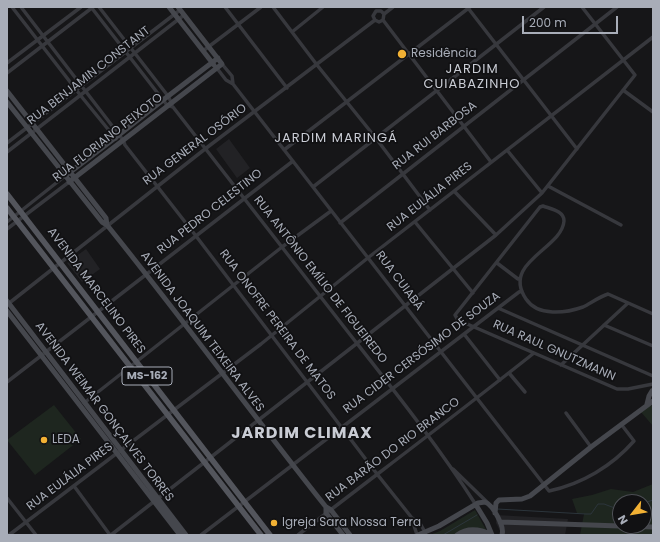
<!DOCTYPE html>
<meta charset="utf-8">
<style>
body{margin:0}
#map{position:relative;width:660px;height:542px;overflow:hidden;background:#161618;font-family:Poppins,sans-serif}
canvas{display:block}
.frame{position:absolute;inset:0;border:8px solid #a8adb8;pointer-events:none}
.north{position:absolute;left:612px;top:494px;width:40px;height:40px;box-sizing:border-box;background:#111113;border:1px solid #4d4f55;border-radius:50%;rotate:239deg;font-size:11px;font-weight:700;line-height:16px;text-align:center;color:#a8adb8}
.north::after{content:'';display:block;margin:auto;width:14px;height:18px;background:#f2b134;clip-path:polygon(50% 0,100% 100%,50% 72%,0 100%)}
.scale{position:absolute;left:522px;top:16px;width:96px;height:18px;box-sizing:border-box;border:2px solid #a8adb8;border-top:0;padding-left:5px;font-size:12px;line-height:14px;white-space:nowrap;color:#a8adb8;-webkit-text-stroke:3px #111113;paint-order:stroke}
</style>
<div id="map">
<canvas width="660" height="542"></canvas>
<div class="frame"></div>
<div class="north">N</div>
<div class="scale">200 m</div>
</div>
<script>
const c = document.querySelector('canvas').getContext('2d');
c.lineJoin = 'round';
function fillPath(path, color) {
  c.fillStyle = color;
  c.fill(path, 'evenodd');
}
function trace(path, color, width, dash) {
  c.strokeStyle = color;
  c.lineWidth = width;
  c.lineCap = dash ? 'butt' : 'round';
  c.setLineDash(dash || []);
  c.stroke(path);
}
function write(font, color, halo, rows, align = 'center') {
  c.font = font + ' Poppins,sans-serif';
  c.lineWidth = 3.5;
  c.setLineDash([]);
  c.textBaseline = 'middle';
  c.strokeStyle = halo;
  c.fillStyle = color;
  for (const [text, x, y, turn = 0] of rows) {
    c.save();
    c.translate(x, y);
    c.rotate((+turn || 0) * Math.PI / 180);
    c.textAlign = isNaN(turn) ? turn : align;
    if (halo) c.strokeText(text, 0, 0);
    c.fillText(text, 0, 0);
    c.restore();
  }
}
fillPath(new Path2D(`
 M229 139 250 168 237 178 216 149Z
 M86 249 100 269 82 282 67 263Z
 M496 515 568 519 565 535H502L496 523Z`), '#222225');
fillPath(new Path2D(`
 M54 405 81 439 35 475 7 440Z
 M649 405 653 406V426L641 412Z
 M653 484V535H580L584 514 577 513 572 499 592 495 611 489 633 492ZM620 502H644V526H620Z
 M475 510 489 535H430L440 531Z`), '#1e261f');
trace(new Path2D(`
 M644 503 653 500
 M497 509 586 514H591L598 504H604L620 510
 M443 535 477 515`), '#2c353c', 1);
trace(new Path2D(`
 M12 7 81 96 116 139
 M21 7 123 140 125 145 196 236 377 474 412 518 421 525 425 532
 M91 7 163 100 167 105 173 107C231 182 289 257 348 332 392 388 437 444 476 505
 M99 7 168 96 172 104
 M225 7 287 88
 M273 7 317 65 375 137 430 210
 M468 8 577 149
 M375 20 373 16 376 11H381L384 14
 M383 20 491 162
 M383 20 384 14 393 7
 M292 32 323 7
 M203 51 261 7
 M7 63 81 7
 M222 64 232 76 233 84 549 491C582 484 612 466 634 441L621 424
 M216 67 226 80 233 84
 M7 73 93 7
 M623 90 653 112
 M7 143 180 10
 M284 150 470 7
 M507 150 542 193
 M7 152 184 15
 M548 186 621 225
 M313 187 544 7
 M454 191 496 235
 M7 222 65 176
 M415 222 473 293
 M340 223 617 7
 M7 229 69 182
 M497 263 518 279 520 278
 M8 304 205 149 375 20 379 22 383 20
 M498 308 653 376
 M653 314 608 294C599 297 591 303 583 307 566 313 538 317 526 299 501 262 562 249 564 221 564 211 551 209 543 206L540 207 455 315 458 320 617 389H628L653 384
 M604 325 653 346
 M464 334 500 380
 M561 365 628 303
 M509 373 525 392
 M7 382 293 161
 M84 403 282 247 331 211
 M566 413 591 447
 M453 469 487 502
 M74 486 110 535
 M7 498 36 535
 M412 519 417 535
 M9 535 261 344 369 257 653 37
 M111 535 496 235 542 193 635 75 582 7
 M201 535 519 292 522 291
 M298 535C377 474 456 415 534 353`), '#37383d', 3.5);
trace(new Path2D(`
 M169 7 214 65
 M7 91 106 218 107 225
 M7 102 102 222 107 225C182 318 252 414 326 507L331 510 350 535
 M65 176 115 138 163 100 218 58
 M69 182 222 64 178 7
 M7 301 186 535
 M7 311 180 535
 M647 404 649 396 652 391
 M476 505 487 523 492 535
 M326 507V513L343 535
 M495 513 496 503 499 500 522 499 530 496 591 447 653 401
 M500 522 620 526
 M624 526 653 527
 M418 535 439 526 478 503 485 502C493 505 505 527 502 535
 M457 535C468 527 480 529 492 535
 M460 535 474 533 481 535`), '#45474d', 5);
trace(new Path2D(`
 M7 194 270 535
 M7 208 261 535`), '#53555c', 5.5);
for (const [x, y, r, color] of [
 [402,54,5,"#f2b134"],
 [44,440,4,"#f2b134"],
 [274,523,4,"#f2b134"]
]) {
  const dot = new Path2D();
  dot.arc(x, y, r, 0, 2 * Math.PI);
  c.fillStyle = color;
  c.fill(dot);
  trace(dot, '#111113', 1.5);
}
for (const [x, y, w] of [
 [147,376,50]
]) {
  const box = new Path2D();
  box.roundRect(x - w / 2, y - 9, w, 18, 3);
  c.fillStyle = '#111113';
  c.fill(box);
  trace(box, '#a8adb8', 1);
}
write('bold 11px', '#a8adb8', null, [
 ["MS-162",147,376]
]);
write('12px', '#a8adb8', '#111113', [
 ["Residência",411,54],
 ["LEDA",52,440],
 ["Igreja Sara Nossa Terra",282,523]
], 'left');
write('12px', '#a8adb8', '#111113', [
 ["RUA BENJAMIN CONSTANT",89,76,-38],
 ["RUA RUI BARBOSA",435,136,-38],
 ["RUA FLORIANO PEIXOTO",108,138,-38],
 ["RUA GENERAL OSÓRIO",195,145,-37],
 ["RUA EULÁLIA PIRES",430,197,-38],
 ["RUA PEDRO CELESTINO",210,212,-38],
 ["RUA ANTÔNIO EMÍLIO DE FIGUEIREDO",320,280,52],
 ["RUA CUIABÁ",399,281,53],
 ["AVENIDA MARCELINO PIRES",96,291,53],
 ["RUA ONOFRE PEREIRA DE MATOS",277,325,53],
 ["AVENIDA JOAQUIM TEIXEIRA ALVES",202,332,53],
 ["RUA RAUL GNUTZMANN",554,351,24],
 ["RUA CIDER CERSÓSIMO DE SOUZA",422,353,-37],
 ["AVENIDA WEIMAR GONÇALVES TORRES",104,412,53],
 ["RUA BARÃO DO RIO BRANCO",393,450,-37],
 ["RUA EULÁLIA PIRES",70,477,-37]
]);
c.letterSpacing = '1px';
write('13px', '#c9ccd4', '#111113', [
 ["JARDIM",472,70],
 ["CUIABAZINHO",472,85],
 ["JARDIM MARINGÁ",336,139]
]);
c.letterSpacing = '0px';
c.letterSpacing = '1px';
write('bold 16px', '#c9ccd4', '#111113', [
 ["JARDIM CLIMAX",302,434]
]);
c.letterSpacing = '0px';
</script>
